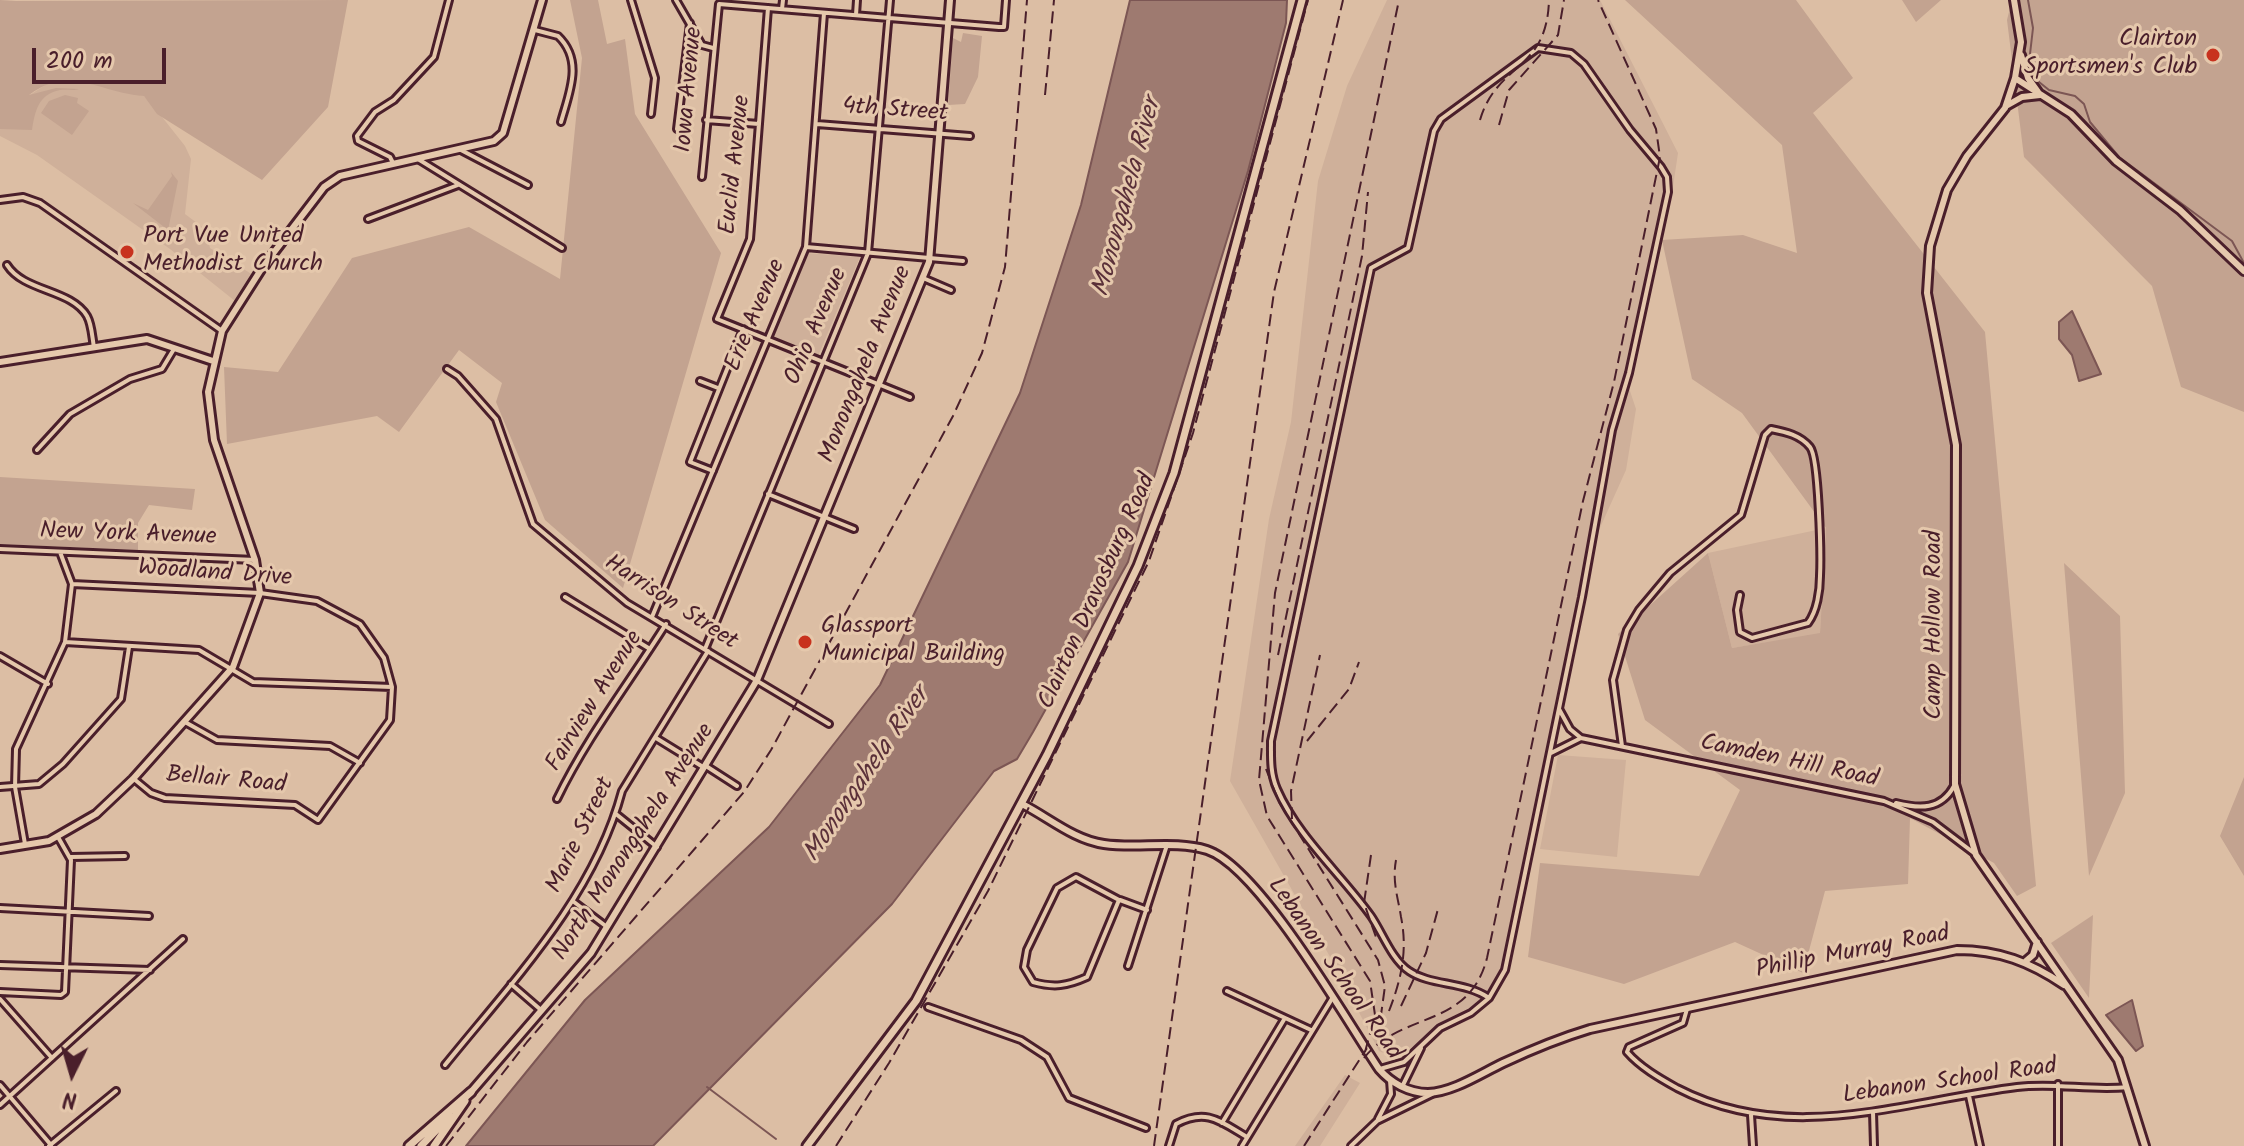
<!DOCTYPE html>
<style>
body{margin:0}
#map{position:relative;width:2244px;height:1146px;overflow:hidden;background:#dcbea4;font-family:Kalam,sans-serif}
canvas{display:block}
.north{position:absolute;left:32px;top:1034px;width:80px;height:80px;-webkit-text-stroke:6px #e5c8ac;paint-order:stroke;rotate:185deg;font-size:22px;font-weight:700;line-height:32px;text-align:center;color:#4a1f2b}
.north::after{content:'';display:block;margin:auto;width:28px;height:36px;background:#4a1f2b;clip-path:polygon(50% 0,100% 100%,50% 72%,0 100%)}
.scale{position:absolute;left:32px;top:48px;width:134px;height:36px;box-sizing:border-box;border:4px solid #4a1f2b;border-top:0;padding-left:10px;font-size:24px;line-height:28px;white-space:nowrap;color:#4a1f2b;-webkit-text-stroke:6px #e5c8ac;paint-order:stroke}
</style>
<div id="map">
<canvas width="2244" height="1146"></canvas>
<div class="north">N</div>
<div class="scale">200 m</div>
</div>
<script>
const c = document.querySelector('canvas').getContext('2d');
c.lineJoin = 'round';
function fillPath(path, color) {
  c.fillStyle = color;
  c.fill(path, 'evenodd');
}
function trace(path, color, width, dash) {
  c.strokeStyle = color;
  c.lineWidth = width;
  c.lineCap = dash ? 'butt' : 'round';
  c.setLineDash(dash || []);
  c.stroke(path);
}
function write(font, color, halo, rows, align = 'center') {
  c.font = font + ' Kalam,sans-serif';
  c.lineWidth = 6;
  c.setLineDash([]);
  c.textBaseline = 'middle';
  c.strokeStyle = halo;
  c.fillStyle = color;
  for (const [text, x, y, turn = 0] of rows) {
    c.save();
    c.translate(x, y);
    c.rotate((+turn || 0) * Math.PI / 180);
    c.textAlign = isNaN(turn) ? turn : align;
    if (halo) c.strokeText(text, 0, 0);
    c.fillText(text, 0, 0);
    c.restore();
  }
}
fillPath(new Path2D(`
 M1387 0H1600L1678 153 1672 193 1628 385 1636 409 1626 470 1599 530 1508 970 1497 995 1476 1013 1393 1057 1379 1051 1333 962 1230 781 1269 519 1291 422 1318 181 1347 86Z
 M55 79H72L144 96 151 103 185 146 191 159 185 214 205 229 210 248 253 275 235 301 170 249 37 155 0 136V104L28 96Z
 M806 253 860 257 818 356 772 336Z
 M1826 528 1820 634 1732 648 1708 553Z
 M1558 755 1626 760 1617 857 1540 849Z
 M1345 1075 1360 1083 1320 1146H1295Z`), '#cfb09a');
fillPath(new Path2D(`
 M0 0 16 1 348 0 328 107 262 180 157 114 144 96C98 93 71 64 29 95L56 88 79 89C73 91 68 89 60 90 38 94 35 112 32 130L0 129Z
 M570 0H598L607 44 625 39 635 114 721 253 623 588 545 520 496 402 502 383 459 350 399 432 377 416 227 444 224 367 278 372 352 258 469 227 560 279 582 58Z
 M1625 0H1796L1853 78 1813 113 1985 332 2036 886 2017 896 1994 863 1910 818 1908 884 1825 891 1803 973 1735 942 1624 984 1528 957 1540 863 1699 876 1740 790 1645 720 1618 634 1708 553 1732 648 1820 633 1826 528 1742 413 1692 379 1662 240 1743 235 1797 253 1782 145Z
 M1902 0H1941L1916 22Z
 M2012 0H2244V412L2181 387 2152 286 2024 157 2007 20Z
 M963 33 982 36 978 77 965 104 948 105 953 38 961 42Z
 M65 95 78 98 77 103 89 111 72 135 41 113 49 101Z
 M171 172 178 181 168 230 133 203 148 210 172 176Z
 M0 477 195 489 192 510 149 505 138 523V550L0 544Z
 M2064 563 2120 616 2125 793 2089 876Z
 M2244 777V876L2220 836Z
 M2093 915 2089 998 2051 943Z`), '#c3a390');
const water = new Path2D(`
 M1130 0H1287L1286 23 1248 171 1128 562 1033 732 1017 759 994 771 892 904 653 1146H466L585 1000 769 827 880 685 1020 393 1081 205Z
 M2072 311 2101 374 2079 381 2072 355 2059 339V322Z
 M2132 1000 2143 1046 2136 1051 2106 1015Z`);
fillPath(water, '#9e7a70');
trace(water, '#7c5654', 2);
trace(new Path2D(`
 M2028 0 2033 28 2030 54 2039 82 2049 90 2075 96 2084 104 2090 122 2119 157 2232 241 2244 263
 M707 1087 776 1139`), '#7c5654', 2);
const street = new Path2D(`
 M631 0 655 78 651 114
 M676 0 702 45 713 48
 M768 8 750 239 717 319 910 397
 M782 9 783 0
 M856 15 857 0
 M535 30 558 36C584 61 569 93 561 122
 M1538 48 1571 53 1584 64 1630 130 1661 167 1667 177 1668 192 1629 373 1612 430 1582 597 1505 970 1489 998C1464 981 1431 986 1409 971 1392 960 1382 932 1371 916 1341 874 1298 837 1277 789 1270 773 1271 757 1271 741L1371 268 1408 248 1434 131 1441 119Z
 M706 120 759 124
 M817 124 970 136
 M677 129 690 23
 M459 149 528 185
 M418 159 562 248
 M393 163 390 157 358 141 357 136 375 112 394 100 434 57 449 0
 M702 177 719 4 999 27H1004L1006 0
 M0 200 23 197 40 203 222 331
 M368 219 458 185
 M806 247 963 261
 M7 265C24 292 71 289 87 316 92 325 92 337 94 347
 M923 278 951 290
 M447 369 458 376 496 419 533 524 627 603 829 724
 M700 381 718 388
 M37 450 70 414 130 379 162 369 174 349
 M713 471 690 462 743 329
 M768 494 854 529
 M0 549 255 560
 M72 584 260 593 317 601 360 624 384 658 392 687 390 720 318 820 295 805 165 798 151 793 134 779
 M565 597 650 649
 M652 617 806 247 824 13
 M65 642 199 650 253 682 392 687
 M705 649 868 253 890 0
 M0 656 48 684
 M1559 709 1570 729 1581 738 1884 801 1933 822 1974 853
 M185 722 217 740 330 746 360 763
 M656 738 703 767
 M1622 746 1613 680 1627 630 1639 610 1670 573 1741 515 1765 435 1771 429C1786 432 1800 435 1810 447 1819 458 1821 556 1820 576 1820 591 1817 611 1808 623L1752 638 1740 632 1737 610 1740 595
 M1551 753 1581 738
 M706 766 737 786
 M0 787 39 784 63 764 121 699 129 647
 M557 799C587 737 629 683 666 624
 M1896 803C1920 809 1941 810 1954 786
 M616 814 657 847
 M25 844 15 787 16 749 65 642 72 584 60 552
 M71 857 125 856
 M1076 877 1119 900 1087 977C1067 986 1054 988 1033 982L1024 967 1027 950 1057 888Z
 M1120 900 1147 910
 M574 902 607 927
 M0 908 149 916
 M0 965 150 970
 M1128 966 1167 845
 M511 984 541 1010
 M1227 991 1311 1030
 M0 992 61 995 65 992 71 860 58 837
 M0 999 52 1058
 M928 1007 1021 1040 1047 1057 1069 1098 1146 1128
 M1687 1009 1683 1023 1629 1047 1627 1052C1640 1067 1659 1078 1677 1088 1789 1146 1900 1102 2017 1087 2055 1082 2090 1091 2127 1087
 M445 1065C512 982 594 897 622 791L708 651
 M1380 1069 1404 1062 1440 1028 1471 1013 1489 998
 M2058 1084V1146
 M0 1085 51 1145
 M1402 1087 1421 1048
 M1969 1096 1980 1146
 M0 1105 183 939
 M1873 1112 1874 1146
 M1751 1115 1753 1146
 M1378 1119 1391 1094 1390 1080
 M1222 1123 1285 1018
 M49 1146 116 1091
 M1169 1146 1176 1124C1206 1108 1220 1121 1247 1137
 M1242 1146 1333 997
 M1351 1146 1377 1121 1432 1094`);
const secondary = new Path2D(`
 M2014 0 2021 42 2015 78 2005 108 1967 156 1947 190 1930 246 1927 293 1956 445 1955 784 1976 855 2118 1060 2145 1146
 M2021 55 2028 78 2038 92
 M2015 78 2071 114 2116 161 2180 210 2244 271
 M2006 106 2022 97 2040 95
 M0 362 147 339 213 361
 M1022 804C1048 817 1074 840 1104 844 1138 849 1174 840 1207 850 1259 867 1346 1020 1379 1069 1391 1083 1409 1093 1428 1093 1453 1092 1480 1074 1503 1063 1531 1050 1560 1038 1590 1029L1957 950C1999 950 2030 962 2064 985
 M0 849 49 841 96 814 133 779 233 667 260 593 255 560 214 440 208 392 222 331 262 268 324 187 340 176 494 141 503 133 542 0
 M2026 961 2033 955 2037 942
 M471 1092 591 953 757 680 929 262 950 0`);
const primary = new Path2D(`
 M409 1146 471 1092
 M421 1146 450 1116
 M434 1146 465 1101
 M807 1146 916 1001 1047 755 1138 566 1174 473 1302 0`);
trace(street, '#4a1f2b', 10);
trace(secondary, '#4a1f2b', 12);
trace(primary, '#4a1f2b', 13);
trace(street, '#e5c8ac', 4);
trace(secondary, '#e5c8ac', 6);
trace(primary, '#e5c8ac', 7);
trace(new Path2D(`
 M1045 95 1054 0
 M1480 120C1497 62 1547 72 1549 0
 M1499 125 1509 90 1558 35 1564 0
 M1278 655 1362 256 1368 192
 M1307 741 1349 689 1359 662
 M1266 769 1279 802 1378 960 1385 986 1381 1015
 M1292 819 1291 791 1320 655
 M1371 855 1364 903 1377 940
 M1401 1006 1426 953 1438 909
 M1389 1011C1401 980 1408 951 1401 917 1398 897 1392 882 1396 860
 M1365 1052 1375 1015 1370 981 1267 816 1259 780 1275 593 1399 0
 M1364 1058C1401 1011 1469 1029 1487 958L1583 501 1614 382 1660 157 1656 129 1598 0
 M446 1146 527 1042 744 792 771 750 953 416 982 353 1005 267 1027 0
 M836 1146 889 1063 988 891 1149 561 1193 433 1308 0
 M1154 1146 1274 292 1343 0
 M1304 1146 1367 1048`), '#4a1f2b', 2, [12, 6]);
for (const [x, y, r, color] of [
 [2213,55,8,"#c8321e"],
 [127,252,8,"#c8321e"],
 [805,642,8,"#c8321e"]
]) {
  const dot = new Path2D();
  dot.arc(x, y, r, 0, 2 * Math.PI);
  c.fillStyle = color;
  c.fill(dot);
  trace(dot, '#e5c8ac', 3);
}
write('24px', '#4a1f2b', '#e5c8ac', [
 ["Clairton",2197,41,"right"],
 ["Sportsmen's Club",2197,69,"right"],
 ["Port Vue United",143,238],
 ["Methodist Church",143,266],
 ["Glassport",821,628],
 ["Municipal Building",821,656]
], 'left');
write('24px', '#4a1f2b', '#e5c8ac', [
 ["Iowa Avenue",691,90,-85],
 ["4th Street",895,112,4],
 ["Euclid Avenue",737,165,-84],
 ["Erie Avenue",757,316,-67],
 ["Ohio Avenue",818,327,-67],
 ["Monongahela Avenue",867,365,-68],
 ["New York Avenue",128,536,2],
 ["Woodland Drive",215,575,4],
 ["Clairton Dravosburg Road",1099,592,-66],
 ["Harrison Street",670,604,33],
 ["Camp Hollow Road",1936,625,-90],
 ["Fairview Avenue",596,702,-58],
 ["Camden Hill Road",1789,763,12],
 ["Bellair Road",226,782,5],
 ["Marie Street",582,836,-64],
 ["North Monongahela Avenue",635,843,-57],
 ["Phillip Murray Road",1853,954,-11],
 ["Lebanon School Road",1333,970,55],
 ["Lebanon School Road",1950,1083,-8]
]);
write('italic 26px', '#5b3139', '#e5c8ac', [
 ["Monongahela River",1129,198,-75],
 ["Monongahela River",868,776,-56]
]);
</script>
